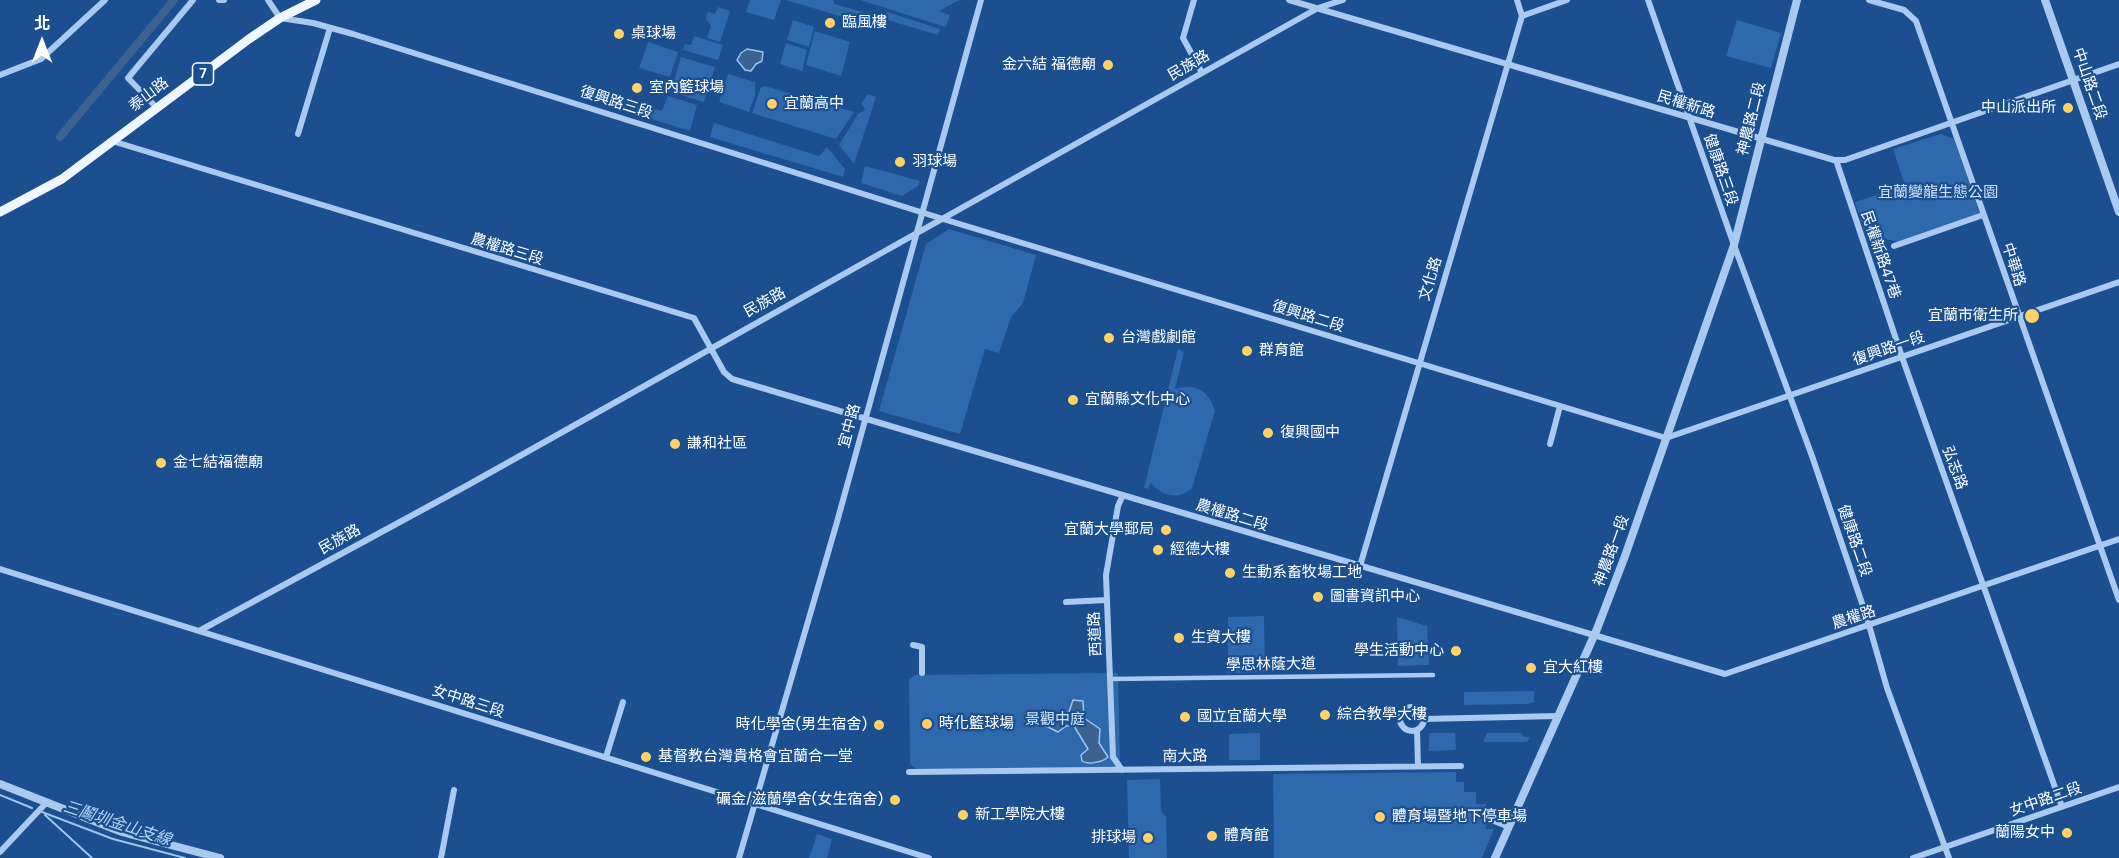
<!DOCTYPE html>
<meta charset="utf-8">
<style>
body{margin:0}
#map{position:relative;width:2119px;height:858px;overflow:hidden;background:#1b4f8f;font-family:"DM Sans","Noto Sans TC",sans-serif}
canvas{display:block}
.north{position:absolute;left:12px;top:12px;width:60px;height:60px;-webkit-text-stroke:4px #1b4f8f;paint-order:stroke;rotate:0deg;font-size:16px;font-weight:700;line-height:24px;text-align:center;color:#fff}
.north::after{content:'';display:block;margin:auto;width:21px;height:27px;background:#fff;clip-path:polygon(50% 0,100% 100%,50% 72%,0 100%)}
</style>
<div id="map">
<canvas width="2119" height="858"></canvas>
<div class="north">北</div>
</div>
<script>
const c = document.querySelector('canvas').getContext('2d');
c.lineJoin = 'round';
function fillPath(path, color) {
  c.fillStyle = color;
  c.fill(path, 'evenodd');
}
function trace(path, color, width, dash) {
  c.strokeStyle = color;
  c.lineWidth = width;
  c.lineCap = dash ? 'butt' : 'round';
  c.setLineDash(dash || []);
  c.stroke(path);
}
function write(font, color, halo, rows, align = 'center') {
  c.font = font + ' "DM Sans","Noto Sans TC",sans-serif';
  c.lineWidth = 4.5;
  c.setLineDash([]);
  c.textBaseline = 'middle';
  c.strokeStyle = halo;
  c.fillStyle = color;
  for (const [text, x, y, turn = 0] of rows) {
    c.save();
    c.translate(x, y);
    c.rotate((+turn || 0) * Math.PI / 180);
    c.textAlign = isNaN(turn) ? turn : align;
    if (halo) c.strokeText(text, 0, 0);
    c.fillText(text, 0, 0);
    c.restore();
  }
}
fillPath(new Path2D(`
 M750 0H781L774 20 746 12Z
 M786 0H833L835 4 876 16 873 26Z
 M860 0H959L939 11 950 15 946 27Z
 M718 7 730 11 720 42 707 38 711 26 706 18 708 12 715 14Z
 M887 12 940 29 938 35 884 19Z
 M793 20 814 27 809 47 787 40Z
 M1737 20 1781 33 1771 68 1726 56Z
 M815 31 850 42 841 76 806 65Z
 M694 36 723 45 718 60 683 50 685 44 691 45Z
 M648 42 678 52 670 77 639 68Z
 M786 43 807 50 802 71 780 64Z
 M681 57 715 67 704 102 671 92Z
 M728 74 755 82V95L749 112 719 102Z
 M765 86 854 112 836 139 752 113 761 87Z
 M597 94 662 111 668 96 697 105 690 131 595 101Z
 M868 94 876 97 854 164 839 145 858 114 865 110 861 103Z
 M714 123 819 156 827 147 845 169 843 177 710 137Z
 M1941 134 1954 139 1980 214 1898 242 1865 234 1855 202 1905 186 1893 149Z
 M865 166 920 181 918 186 902 196 861 183Z
 M949 229 1036 255 1023 303 1011 317 999 353 985 349 960 434 879 411 926 244Z
 M1178 349 1184 352 1175 389C1195 383 1209 390 1215 411L1192 488C1177 501 1163 496 1151 483L1148 489 1144 488Z
 M1264 616 1265 672 1228 673V617Z
 M1397 617 1427 626 1429 665 1398 666Z
 M1118 673 1120 767 917 770 910 764 909 679 915 675Z
 M1534 691V702L1527 704 1464 705V692Z
 M1260 733V760H1229V734Z
 M1429 733H1455L1456 750 1429 751Z
 M1487 733H1521L1524 737H1530L1527 742H1483Z
 M1456 772V782H1464V792H1476V804H1486V829H1494L1482 858H1274L1273 774Z
 M1160 779 1161 811 1166 817 1167 858H1129L1127 780Z
 M817 834 832 839 827 858H809Z`), '#2e69ad');
const water = new Path2D(`
 M747 49 763 52 762 61 756 64 751 71 745 70 737 60 741 53Z
 M1073 700 1083 701 1084 718 1100 729 1099 743 1108 757C1103 762 1088 765 1082 761L1081 755 1088 749 1074 726H1066L1058 732 1042 724V719L1069 712Z`);
fillPath(water, '#3c6290');
trace(water, '#9cc4f0', 1.5);
trace(new Path2D(`
 M0 795 32 808
 M42 812 113 839 185 858
 M45 815 92 858`), '#9cc4f0', 2);
trace(new Path2D(`
 M60 137 174 0`), '#3c6290', 8);
trace(new Path2D(`
 M1110 679 1433 675`), '#a9c9ee', 4.5);
trace(new Path2D(`
 M219 0H224
 M268 0 280 18 313 23 353 34 943 219 1666 438 2119 282
 M1194 0 1183 38 1202 73
 M1289 0 1834 160H1845L2119 64
 M1648 0 1734 245 1812 456 1867 618 1887 688 1949 858
 M1869 0 1904 10 1916 21 2119 600
 M1522 16 1567 0
 M0 75 41 59 105 0
 M157 108 128 78 193 0
 M298 134 330 28
 M112 141 694 318 724 372 732 379 1725 674 2119 539
 M1836 160 1902 357 2062 807
 M1894 246 1983 215
 M1550 444 1560 406
 M1360 566 1522 16 1517 0
 M0 569 929 858
 M1066 602 1106 600
 M199 631 468 485 1318 8 1343 0
 M913 645 922 647V673
 M1400 719a12 12 0 1 1 24 0a12 12 0 1 1-24 0Z
 M1423 719 1558 716
 M1417 730 1418 766
 M606 757 623 702
 M1122 770 1113 757 1106 575 1118 506 1123 495
 M909 772 1461 766
 M1487 818 1509 827
 M0 852 47 802
 M441 858 454 790
 M739 858 837 522 981 0
 M1913 858 2119 787`), '#a9c9ee', 6);
trace(new Path2D(`
 M2045 0 2119 212
 M0 784 122 832 220 858
 M1495 858 1597 629 1625 556 1734 245 1797 0`), '#a9c9ee', 8);
trace(new Path2D(`
 M0 212 62 179 249 39 280 18 316 0`), '#f0f6ff', 9);
for (const [x, y, r, color] of [
 [830,23,6,"#ffd166"],
 [619,34,6,"#ffd166"],
 [1108,65,6,"#ffd166"],
 [637,88,6,"#ffd166"],
 [772,104,6,"#ffd166"],
 [2068,108,6,"#ffd166"],
 [900,162,6,"#ffd166"],
 [2032,316,8,"#ffd166"],
 [1109,338,6,"#ffd166"],
 [1247,351,6,"#ffd166"],
 [1073,400,6,"#ffd166"],
 [1268,433,6,"#ffd166"],
 [675,444,6,"#ffd166"],
 [161,463,6,"#ffd166"],
 [1166,530,6,"#ffd166"],
 [1158,550,6,"#ffd166"],
 [1230,573,6,"#ffd166"],
 [1318,597,6,"#ffd166"],
 [1179,638,6,"#ffd166"],
 [1456,651,6,"#ffd166"],
 [1531,668,6,"#ffd166"],
 [1325,715,6,"#ffd166"],
 [1185,717,6,"#ffd166"],
 [927,724,6,"#ffd166"],
 [879,725,6,"#ffd166"],
 [646,757,6,"#ffd166"],
 [895,800,6,"#ffd166"],
 [963,815,6,"#ffd166"],
 [1380,817,6,"#ffd166"],
 [2067,833,6,"#ffd166"],
 [1212,836,6,"#ffd166"],
 [1148,838,6,"#ffd166"]
]) {
  const dot = new Path2D();
  dot.arc(x, y, r, 0, 2 * Math.PI);
  c.fillStyle = color;
  c.fill(dot);
  trace(dot, '#1b4f8f', 2);
}
for (const [x, y, w] of [
 [203,74,21]
]) {
  const box = new Path2D();
  box.roundRect(x - w / 2, y - 11, w, 22, 4.5);
  c.fillStyle = '#1b4f8f';
  c.fill(box);
  trace(box, '#fff', 1.5);
}
write('bold 14px', '#fff', null, [
 ["7",203,74]
]);
write('15px', '#fff', '#1b4f8f', [
 ["臨風樓",842,23],
 ["桌球場",631,34],
 ["金六結 福德廟",1096,65,"right"],
 ["室內籃球場",649,88],
 ["宜蘭高中",784,104],
 ["中山派出所",2056,108,"right"],
 ["羽球場",912,162],
 ["宜蘭市衛生所",2018,316,"right"],
 ["台灣戲劇館",1121,338],
 ["群育館",1259,351],
 ["宜蘭縣文化中心",1085,400],
 ["復興國中",1280,433],
 ["謙和社區",687,444],
 ["金七結福德廟",173,463],
 ["宜蘭大學郵局",1154,530,"right"],
 ["經德大樓",1170,550],
 ["生動系畜牧場工地",1242,573],
 ["圖書資訊中心",1330,597],
 ["生資大樓",1191,638],
 ["學生活動中心",1444,651,"right"],
 ["宜大紅樓",1543,668],
 ["綜合教學大樓",1337,715],
 ["國立宜蘭大學",1197,717],
 ["時化籃球場",939,724],
 ["時化學舍(男生宿舍)",867,725,"right"],
 ["基督教台灣貴格會宜蘭合一堂",658,757],
 ["礪金/滋蘭學舍(女生宿舍)",883,800,"right"],
 ["新工學院大樓",975,815],
 ["體育場暨地下停車場",1392,817],
 ["蘭陽女中",2055,833,"right"],
 ["體育館",1224,836],
 ["排球場",1136,838,"right"]
], 'left');
write('15px', '#fff', '#1b4f8f', [
 ["民族路",1189,66,-30],
 ["中山路二段",2089,84,71],
 ["泰山路",149,95,-37],
 ["復興路三段",616,103,18],
 ["民權新路",1686,105,17],
 ["神農路二段",1752,119,-76],
 ["健康路三段",1720,170,71],
 ["農權路三段",507,250,17],
 ["民權新路47巷",1880,255,71],
 ["中華路",2013,265,72],
 ["文化路",1431,279,-73],
 ["民族路",765,303,-29],
 ["復興路二段",1308,317,17],
 ["復興路一段",1889,349,-19],
 ["宜中路",850,426,-75],
 ["弘志路",1954,468,70],
 ["農權路二段",1232,516,17],
 ["民族路",340,540,-29],
 ["健康路二段",1854,541,71],
 ["神農路一段",1612,551,-70],
 ["農權路",1854,618,-18],
 ["西道路",1096,634,-93],
 ["學思林蔭大道",1271,665,-1],
 ["女中路三段",468,702,18],
 ["南大路",1185,757,-1],
 ["女中路二段",2046,800,-19]
]);
write('15px', '#cfe3fa', '#1b4f8f', [
 ["宜蘭變龍生態公園",1938,193],
 ["景觀中庭",1055,720]
]);
write('italic 16px', '#b5d3f5', '#1b4f8f', [
 ["三鬮圳金山支線",117,824,18]
]);
</script>
